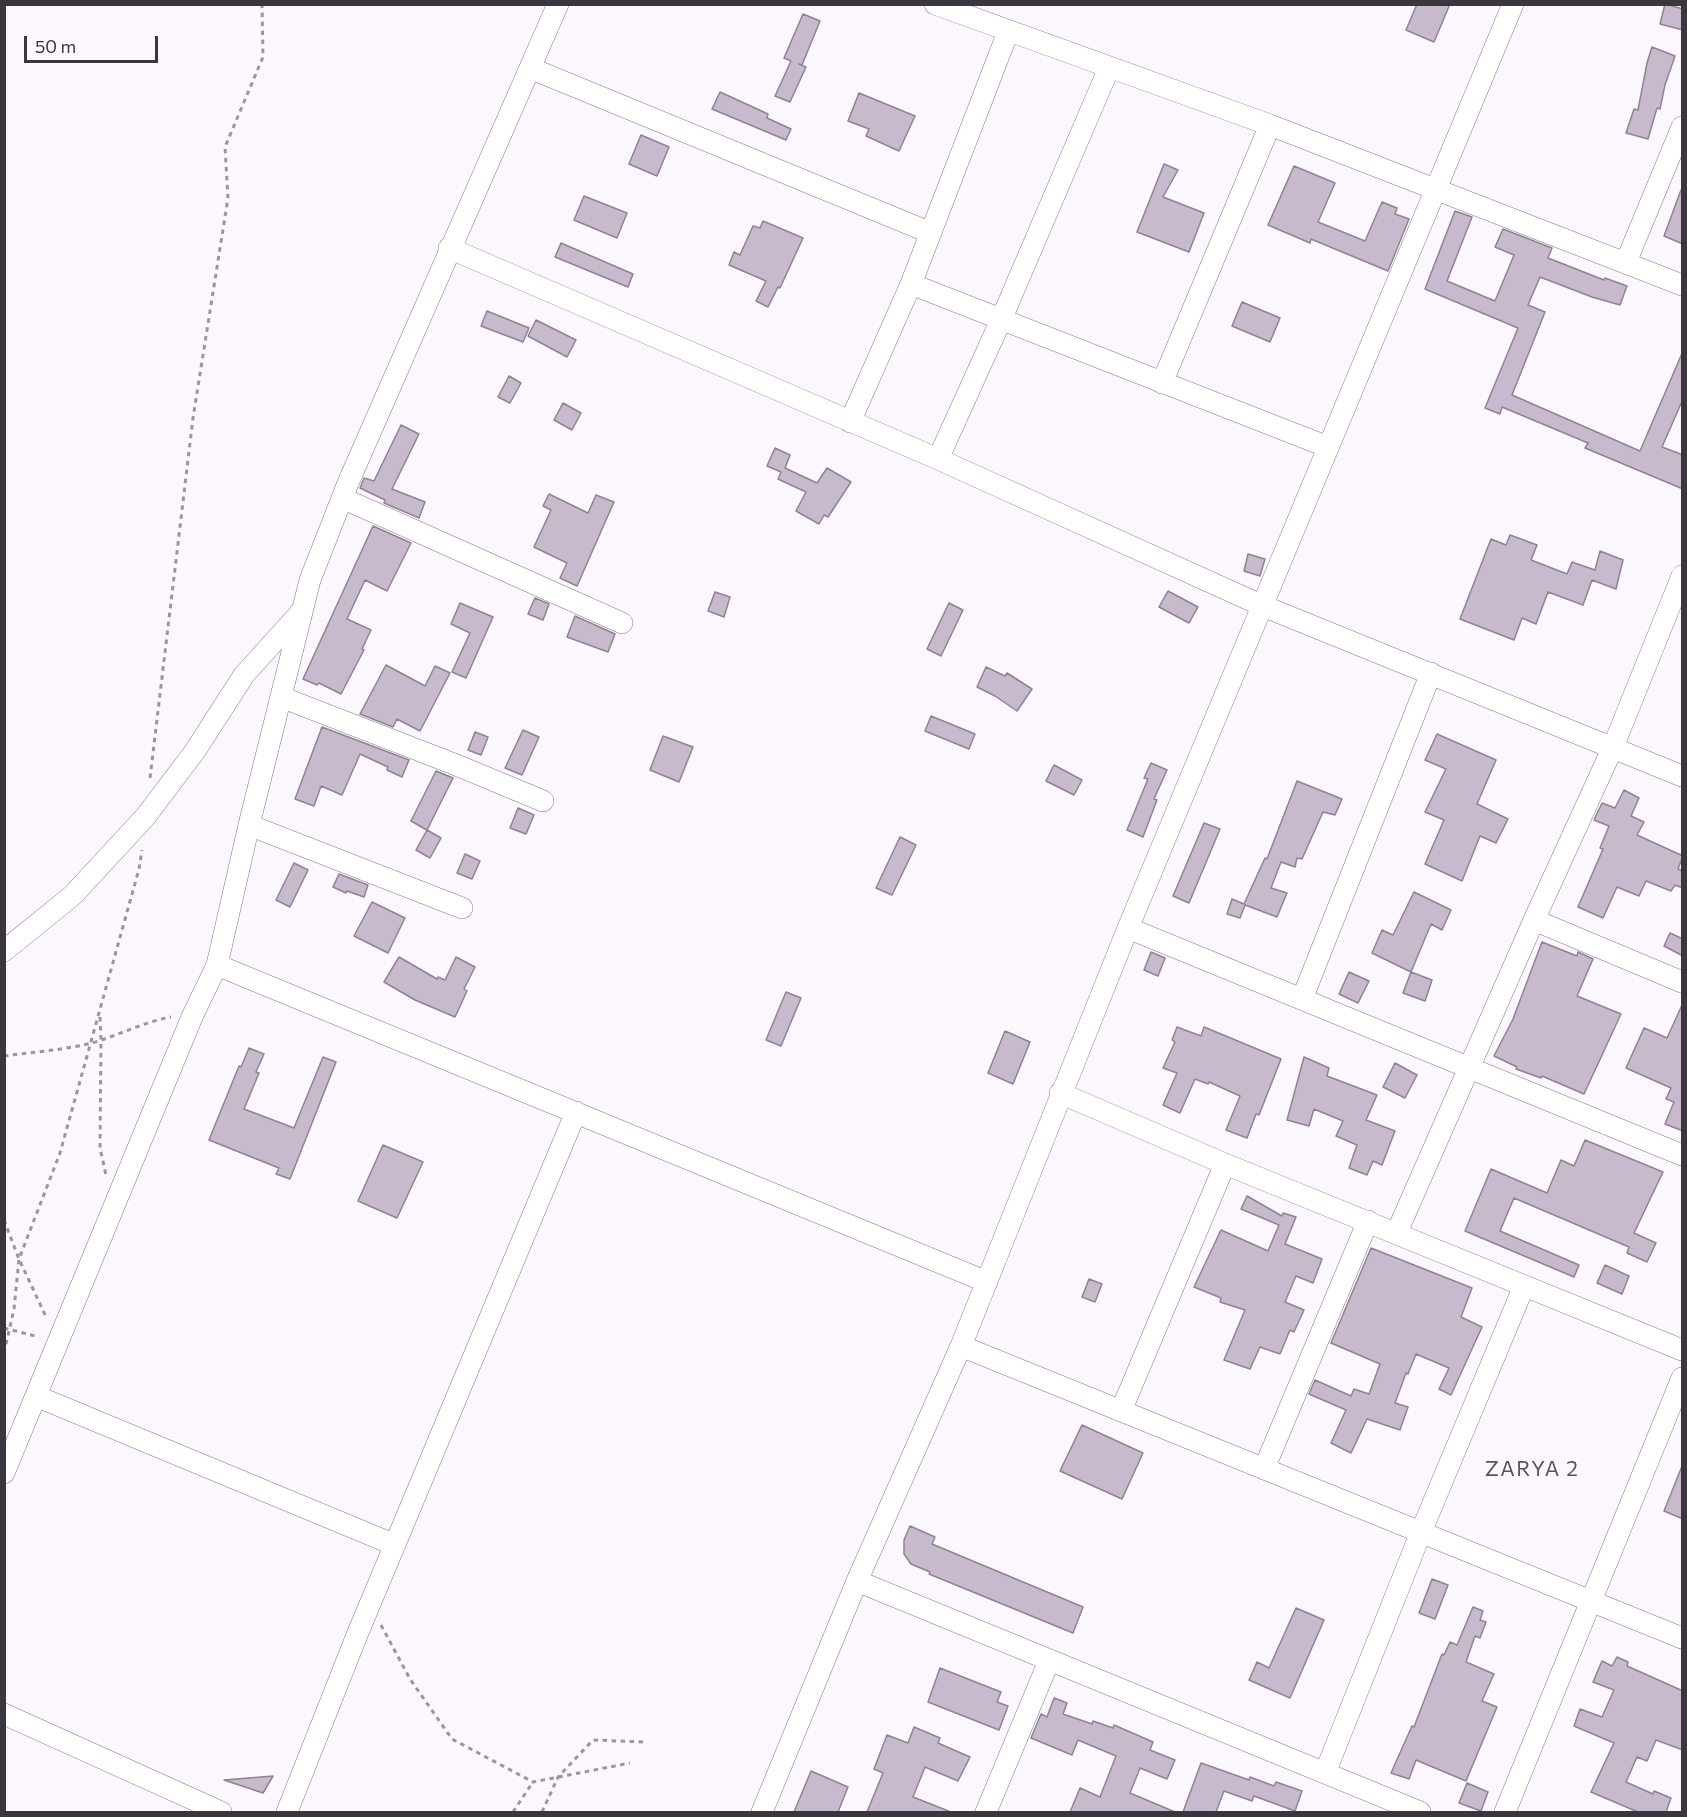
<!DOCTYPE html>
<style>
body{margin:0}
#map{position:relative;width:1687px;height:1817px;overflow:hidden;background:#fcf7fe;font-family:Commissioner,sans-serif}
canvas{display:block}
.frame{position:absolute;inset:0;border:6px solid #3b363d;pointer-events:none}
.scale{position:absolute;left:24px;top:36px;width:134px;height:27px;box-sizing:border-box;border:3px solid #3b363d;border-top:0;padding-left:8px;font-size:18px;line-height:21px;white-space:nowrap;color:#3b363d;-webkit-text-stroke:4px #fcf7fe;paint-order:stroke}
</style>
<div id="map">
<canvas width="1687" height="1817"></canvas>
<div class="frame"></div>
<div class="scale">50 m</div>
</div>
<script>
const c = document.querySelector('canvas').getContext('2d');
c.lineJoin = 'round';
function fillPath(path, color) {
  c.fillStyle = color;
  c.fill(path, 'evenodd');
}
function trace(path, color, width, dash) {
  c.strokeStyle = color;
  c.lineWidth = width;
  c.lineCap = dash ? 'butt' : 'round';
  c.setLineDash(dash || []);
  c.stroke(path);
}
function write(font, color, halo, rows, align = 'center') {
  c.font = font + ' Commissioner,sans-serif';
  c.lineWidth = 5;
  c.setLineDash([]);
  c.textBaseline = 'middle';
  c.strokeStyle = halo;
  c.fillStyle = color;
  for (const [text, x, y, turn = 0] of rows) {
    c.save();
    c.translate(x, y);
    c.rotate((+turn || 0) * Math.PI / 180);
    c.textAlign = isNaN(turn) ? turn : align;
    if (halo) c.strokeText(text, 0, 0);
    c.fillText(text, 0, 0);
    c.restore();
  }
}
const building = new Path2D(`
 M1417 4H1450L1434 42 1406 30Z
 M1665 4 1683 9V30L1660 24Z
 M803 14 820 21 802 65 799 64 806 67 790 102 775 96 791 61 784 58Z
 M1652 47 1675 56 1665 85 1660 109 1657 108 1648 139 1626 133 1634 109 1638 110 1647 63Z
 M720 92 768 114 767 118 791 129 786 140 712 109Z
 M859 93 915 116 899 151 866 136 869 129 848 121Z
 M641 135 669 147 657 176 629 164Z
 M1164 164 1178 170 1163 197 1204 213 1189 252 1137 232Z
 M1294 166 1335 183 1318 222 1365 241 1382 202 1397 208 1395 214 1409 219 1388 271 1311 239 1310 243 1268 225Z
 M1681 190H1683V244L1664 236Z
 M584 196 627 213 617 238 574 220Z
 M1455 211 1472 217 1447 281 1495 301 1514 255 1495 247 1503 229 1552 248 1548 258 1604 280 1605 278 1627 286 1620 305 1592 297 1540 277 1528 305 1545 312 1512 395 1640 451 1683 351V399L1662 447 1683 455V489L1585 448 1588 443 1502 407 1500 414 1485 408 1518 328 1425 289Z
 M763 221 803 238 780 288 778 287 768 307 756 301 766 281 729 265 734 252 740 255 753 226 760 228Z
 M561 243 633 274 628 287 555 257Z
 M1242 302 1280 318 1270 342 1232 326Z
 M487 311 529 328 523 342 481 326Z
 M536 320 576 340 567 357 528 336Z
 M509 376 521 383 510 403 498 397Z
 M563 403 581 413 572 430 554 420Z
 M401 425 419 434 392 489 425 502 419 518 384 503 385 500 360 488 364 478 374 481Z
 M775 448 790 455 785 468 817 483 827 468 851 482 828 517 824 515 819 524 796 511 806 492 778 479 781 472 767 466Z
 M549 494 588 513 596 495 614 502 577 586 560 578 567 563 534 547 551 510 543 506Z
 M373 526 411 543 387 591 365 580 347 619 371 630 362 649 364 650 341 694 319 683 317 685 303 679Z
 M1510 535 1537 545 1531 560 1567 574 1572 562 1595 570 1600 551 1623 560 1616 589 1592 580 1583 605 1548 592 1536 624 1522 618 1514 640 1460 619 1491 539 1506 545Z
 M1248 554 1265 559 1260 576 1244 571Z
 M1168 591 1198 607 1189 623 1159 607Z
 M715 592 730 597 724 617 708 611Z
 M535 598 549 604 543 620 528 614Z
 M460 603 493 617 466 678 452 672 470 633 451 624Z
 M949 603 963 610 941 656 927 649Z
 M575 616 615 634 608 652 567 637Z
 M386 665 425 686 435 666 450 673 420 731 397 719 393 727 360 714Z
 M986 667 1005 676 1007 673 1032 689 1017 711 995 696 977 687Z
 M931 716 975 734 969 749 925 731Z
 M322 727 409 760 402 777 387 770 388 767 360 754 342 795 321 786 314 806 295 799Z
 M523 730 539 737 522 775 505 768Z
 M475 732 488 737 481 755 468 750Z
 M1437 734 1496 760 1477 804 1508 819 1496 843 1480 836 1462 881 1425 864 1444 820 1425 812 1446 769 1425 760Z
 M663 736 693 747 679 782 650 770Z
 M1151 763 1167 770 1154 799 1157 800 1143 837 1127 830 1148 779 1144 778Z
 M1054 765 1082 780 1074 795 1046 781Z
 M436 771 453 778 427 830 411 821Z
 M1297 781 1342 799 1335 815 1323 812 1302 859 1297 858 1295 867 1281 862 1271 888 1287 893 1277 917 1245 905 1240 918 1227 914 1232 899 1244 904 1265 858 1267 859Z
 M1624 790 1639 798 1631 816 1644 822 1637 835 1683 856 1678 869 1683 871V888L1675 885 1671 891 1646 881 1639 896 1617 887 1603 918 1578 907 1603 849 1600 848 1609 826 1594 820 1602 803 1615 808Z
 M518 808 534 815 526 834 510 828Z
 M1204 823 1220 829 1189 903 1173 896Z
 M427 830 441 838 430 858 416 850Z
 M900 837 916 845 892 895 876 888Z
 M465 854 480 861 472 879 457 873Z
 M294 863 308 870 290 907 276 900Z
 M339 874 368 885 364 897 347 891 346 893 333 887Z
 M1414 892 1451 910 1442 930 1431 924 1411 972 1372 953 1382 930 1393 935Z
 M372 902 405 918 388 953 354 936Z
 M1670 933 1683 939V956L1664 946Z
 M1542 942 1577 956 1578 952 1593 959 1577 996 1621 1014 1584 1094 1542 1076 1541 1078 1516 1069 1517 1067 1494 1056 1513 1019Z
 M1151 952 1165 958 1158 976 1144 970Z
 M399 957 437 979 438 977 445 980 456 957 475 967 464 989 467 991 455 1017 415 1000 384 982Z
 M1349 972 1369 981 1358 1003 1339 994Z
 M1411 972 1432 980 1425 1001 1403 993Z
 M786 992 801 998 781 1046 766 1040Z
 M1683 1003V1131L1665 1124 1674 1102 1666 1099 1671 1088 1626 1068 1644 1028 1667 1038Z
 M1177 1027 1201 1036 1204 1027 1281 1059 1259 1115 1256 1114 1247 1138 1226 1130 1240 1096 1209 1082 1208 1084 1195 1079 1180 1113 1163 1105 1177 1073 1163 1068 1175 1042 1172 1040Z
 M1005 1031 1030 1042 1013 1084 988 1073Z
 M249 1048 264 1054 256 1072 259 1073 244 1109 294 1128 323 1057 336 1062 290 1179 276 1174 279 1168 209 1140 239 1066 241 1067Z
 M1304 1057 1329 1068 1327 1076 1377 1095 1366 1120 1395 1131 1382 1165 1373 1161 1367 1175 1349 1168 1357 1145 1336 1136 1343 1121 1314 1109 1309 1126 1287 1120Z
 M1395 1063 1417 1075 1405 1098 1383 1087Z
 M1585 1140 1663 1172 1634 1233 1656 1243 1647 1262 1627 1253 1629 1247 1514 1198 1500 1231 1579 1265 1574 1277 1465 1231 1491 1169 1547 1193 1561 1160 1574 1166Z
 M383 1145 423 1162 397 1218 358 1201Z
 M1247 1196 1282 1216 1283 1213 1296 1217 1285 1244 1322 1259 1313 1283 1296 1276 1285 1302 1304 1310 1294 1332 1290 1330 1280 1354 1260 1347 1250 1369 1224 1360 1245 1310 1220 1302 1221 1298 1194 1287 1221 1230 1268 1251 1279 1225 1241 1209Z
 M1371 1248 1472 1288 1461 1317 1482 1327 1451 1395 1439 1389 1449 1368 1416 1354 1408 1374 1406 1373 1395 1403 1408 1407 1400 1430 1367 1419 1351 1453 1331 1443 1346 1410 1309 1394 1315 1380 1351 1396 1354 1389 1369 1394 1380 1364 1331 1343Z
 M1605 1265 1629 1276 1622 1294 1597 1283Z
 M1089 1279 1102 1284 1095 1302 1082 1297Z
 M1082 1425 1143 1453 1122 1499 1060 1471Z
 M1682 1466H1683V1519L1664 1511Z
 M910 1526 935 1537 932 1544 1083 1607 1073 1633 929 1574 930 1572 911 1564 904 1554V1540Z
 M1432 1579 1448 1585 1435 1619 1419 1613Z
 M1473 1607 1483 1611 1480 1620 1486 1622 1480 1638 1475 1636 1466 1662 1494 1674 1482 1701 1497 1707 1466 1781 1416 1760 1409 1779 1391 1773 1412 1726 1414 1727 1442 1654 1444 1655 1450 1642 1457 1645Z
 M1296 1608 1324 1620 1290 1698 1249 1680 1257 1662 1269 1668Z
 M1617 1657 1628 1662 1627 1666 1683 1691V1750L1656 1740 1647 1761 1637 1757 1626 1782 1653 1794 1654 1791 1671 1798 1666 1812H1638L1591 1792 1614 1743 1574 1726 1580 1709 1602 1717 1614 1690 1593 1682 1602 1661 1612 1666Z
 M940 1668 1001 1692 997 1702 1008 1706 999 1730 928 1702Z
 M1054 1698 1067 1703 1063 1714 1092 1724 1093 1721 1113 1728 1114 1725 1153 1742 1150 1750 1175 1760 1167 1779 1140 1768 1130 1793 1175 1812H1070L1080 1788 1100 1797 1116 1756 1078 1740 1072 1755 1031 1738 1041 1714 1047 1717Z
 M914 1727 940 1738 938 1743 970 1757 958 1781 925 1767 913 1797 951 1812H867L883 1773 874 1769 887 1735 908 1743Z
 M1201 1763 1249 1780 1250 1777 1274 1786 1276 1782 1302 1791 1295 1811 1254 1796 1252 1801 1224 1791 1216 1812H1183Z
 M811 1771 848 1787 838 1812H794Z
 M273 1776 263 1793 224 1780Z
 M1467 1783 1488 1792 1481 1811 1459 1803Z`);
fillPath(building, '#c7bacc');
trace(building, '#8f8293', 1.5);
const minor = new Path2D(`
 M935 4 1270 125 1682 285
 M530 68 931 233
 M449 248 938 459 1263 606 1682 776
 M1626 262 1682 127
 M911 284 1328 447
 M1162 383 1270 125
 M850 422 911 284 1008 32
 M938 459 1001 320 1109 68
 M342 498 622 623
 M281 697 454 764 543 801
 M249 825 462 908
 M1534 920 1682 982
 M1128 928 1682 1155
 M4 951 73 895 146 816 195 751 244 675 300 613
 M217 965 987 1282
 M1302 999 1431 673
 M1060 1093 1225 1164 1682 1350
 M1397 1232 1534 920 1613 747 1682 576
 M961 1346 1682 1638
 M36 1396 395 1545
 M1121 1411 1225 1164
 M1264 1469 1368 1221
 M4 1473 192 1017 217 965 249 825 310 580 348 483 558 4
 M857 1581 1420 1812
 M4 1714 221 1812
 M1325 1773 1421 1532 1524 1286
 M287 1812 357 1635 576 1112
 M762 1812 857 1581 961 1346 1128 928 1513 4
 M986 1812 1049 1661
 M1505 1812 1682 1378`);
trace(minor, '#86798a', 22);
trace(new Path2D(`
 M150 778 193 418 228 198 225 147 263 57 262 4
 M100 1017 101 1039 100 1148 106 1175
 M4 1056C33 1052 64 1050 92 1043 119 1035 144 1022 171 1017
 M4 1220 19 1259 47 1319
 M4 1328 39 1337
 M4 1353 14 1309 19 1259 60 1153 139 869 142 850
 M381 1625 410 1679 452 1739 533 1782 630 1763
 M513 1812 533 1782
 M542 1812 558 1777 593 1740 645 1742`), '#9b969d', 3, [4.5, 4.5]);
trace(minor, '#fff', 21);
c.letterSpacing = '1.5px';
write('21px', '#5c5160', '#fcf7fe', [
 ["ZARYA 2",1532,1469]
]);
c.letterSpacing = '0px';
</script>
